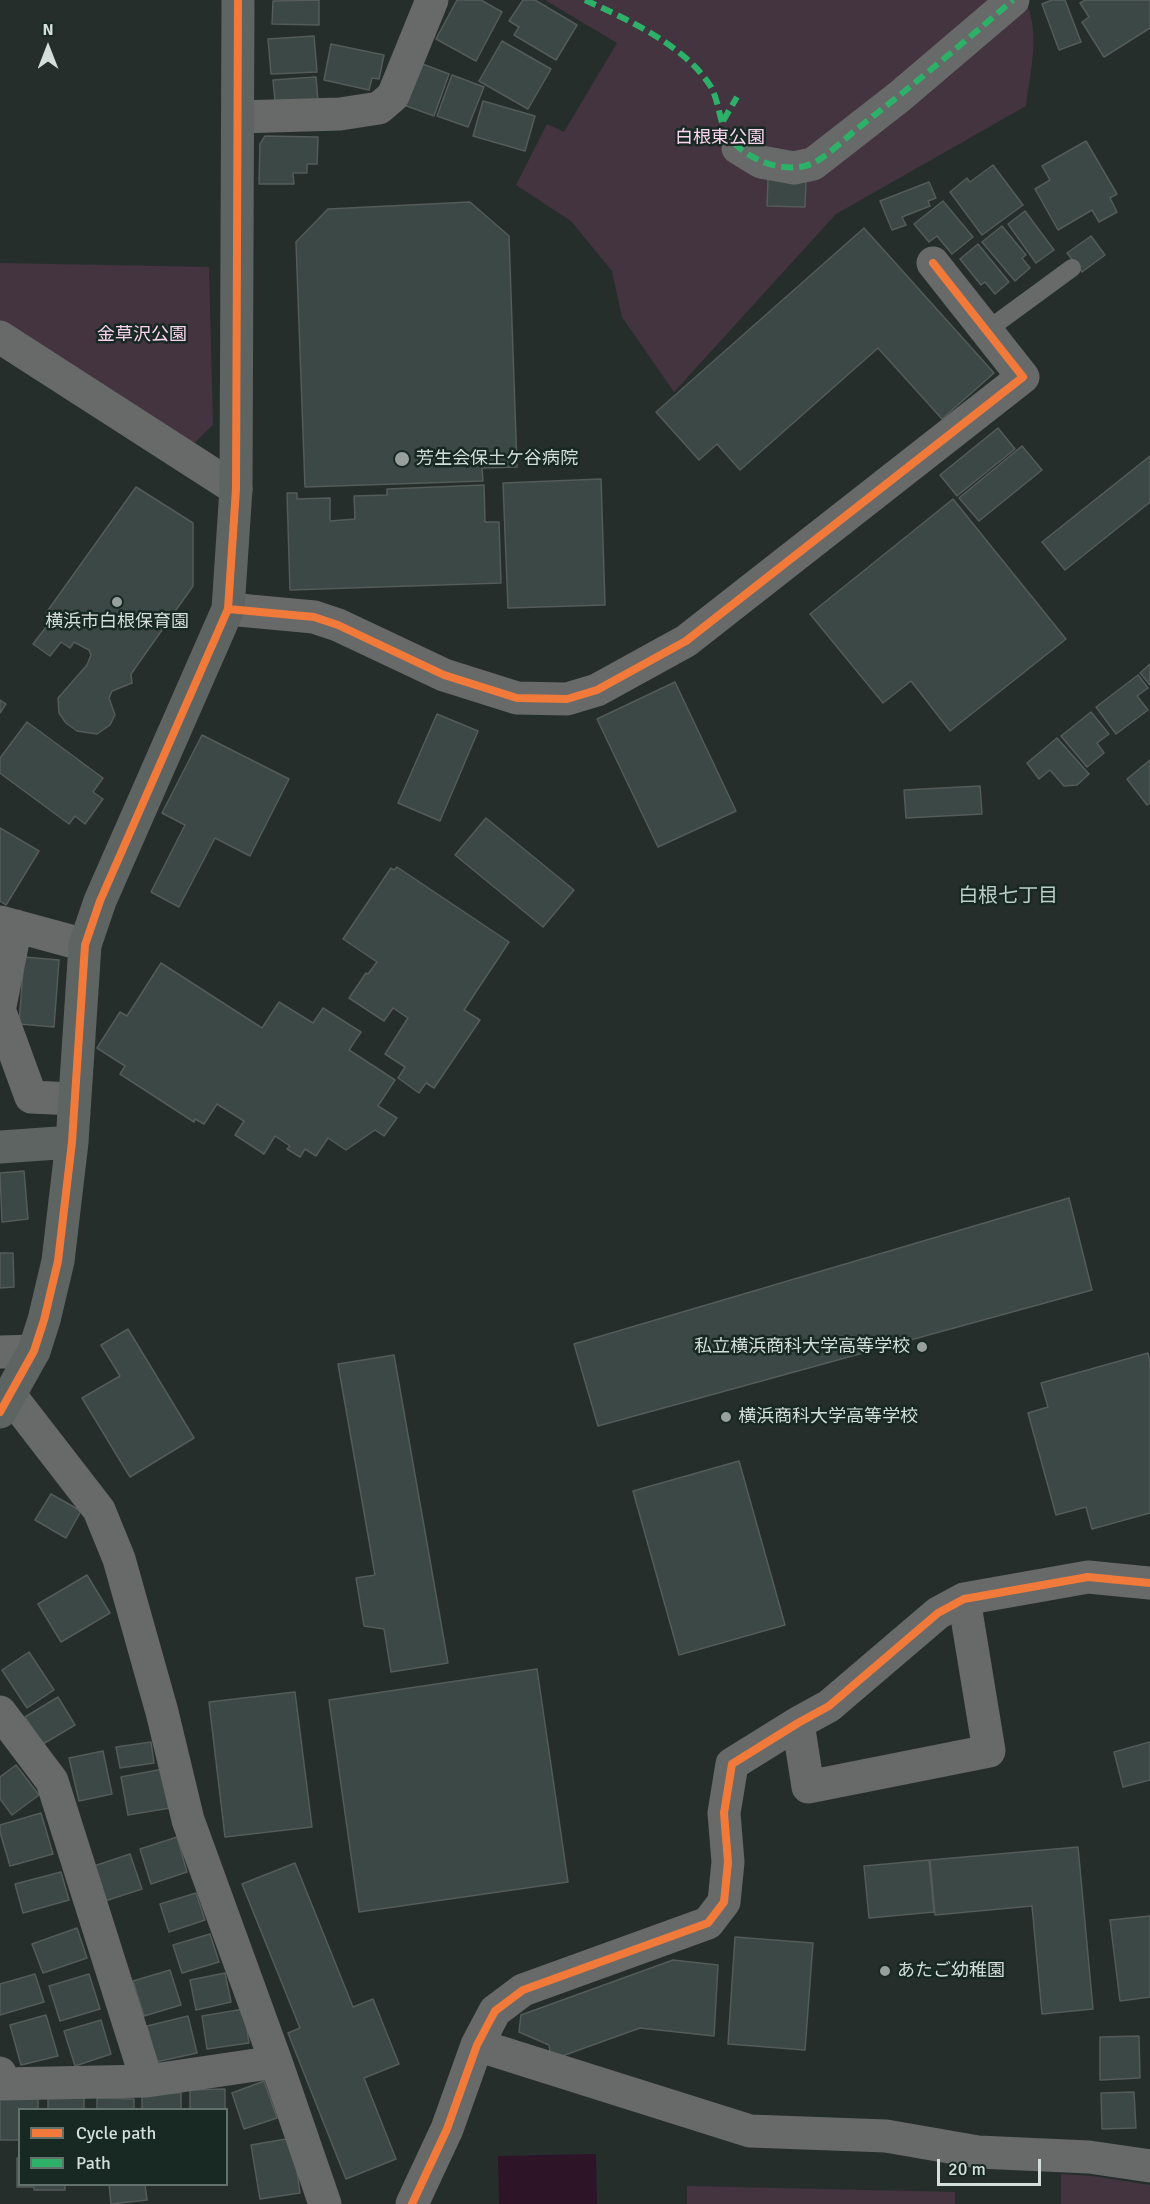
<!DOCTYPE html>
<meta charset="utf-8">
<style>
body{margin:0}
#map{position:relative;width:1150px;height:2204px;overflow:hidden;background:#262e2c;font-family:Signika,sans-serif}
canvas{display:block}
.legend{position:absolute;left:18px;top:2108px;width:210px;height:78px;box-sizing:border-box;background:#182823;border:2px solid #63716c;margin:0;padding:8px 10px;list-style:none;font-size:18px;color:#d4deda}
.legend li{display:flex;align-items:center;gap:12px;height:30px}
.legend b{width:30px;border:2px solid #63716c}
.north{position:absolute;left:18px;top:18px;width:60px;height:60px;-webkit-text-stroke:4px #182823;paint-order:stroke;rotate:0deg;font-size:16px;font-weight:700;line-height:24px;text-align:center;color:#d4deda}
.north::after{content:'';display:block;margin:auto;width:21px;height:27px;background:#d4deda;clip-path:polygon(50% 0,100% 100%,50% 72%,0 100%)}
.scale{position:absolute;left:937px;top:2159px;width:104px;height:27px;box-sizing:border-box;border:3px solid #d4deda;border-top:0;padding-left:8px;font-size:18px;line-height:21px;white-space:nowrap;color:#d4deda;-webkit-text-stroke:4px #182823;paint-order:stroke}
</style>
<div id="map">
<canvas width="1150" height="2204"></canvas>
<ul class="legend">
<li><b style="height:8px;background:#f17a3a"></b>Cycle path</li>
<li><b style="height:8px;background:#2db169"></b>Path</li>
</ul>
<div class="north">N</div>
<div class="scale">20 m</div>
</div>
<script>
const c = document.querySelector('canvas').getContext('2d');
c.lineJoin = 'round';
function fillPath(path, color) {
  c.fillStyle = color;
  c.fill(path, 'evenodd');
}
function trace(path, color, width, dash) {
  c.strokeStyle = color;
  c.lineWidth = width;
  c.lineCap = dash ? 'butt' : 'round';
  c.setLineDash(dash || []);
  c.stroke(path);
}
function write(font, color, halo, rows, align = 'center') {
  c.font = font + ' Signika,"Noto Sans JP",sans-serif';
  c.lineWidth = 5;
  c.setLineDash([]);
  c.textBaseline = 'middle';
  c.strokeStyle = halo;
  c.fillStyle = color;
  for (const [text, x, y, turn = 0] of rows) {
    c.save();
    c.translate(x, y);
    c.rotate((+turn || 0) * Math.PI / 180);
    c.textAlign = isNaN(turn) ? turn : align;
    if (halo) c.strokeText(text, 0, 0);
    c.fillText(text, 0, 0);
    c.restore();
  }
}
fillPath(new Path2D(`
 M545 0H1025C1041 32 1030 72 1026 106L836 214 674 392 622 317 612 271 571 221 516 185 547 124 564 132 617 43Z
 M0 263 209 267 213 425 189 448 0 322Z
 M1061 2174 1092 2176 1150 2185V2204H1061Z
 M687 2186 955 2192V2204H687Z`), '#443440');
fillPath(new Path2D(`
 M596 2154 597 2204H499L498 2156Z`), '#2d1427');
const building = new Path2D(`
 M319 0V25L272 24 273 1Z
 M457 0H481L502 12 476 61 436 39Z
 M523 0H535L577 25 556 60 514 35 519 27 509 21Z
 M1052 0H1065L1081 42 1059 50 1042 4Z
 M1085 0H1150V28L1104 57 1082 22 1089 17 1080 3Z
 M314 36 317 72 271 74 268 39Z
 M502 41 551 69 528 109 479 81Z
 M331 44 384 55 379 79 372 78 369 90 324 80Z
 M420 63 449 74 434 116 404 105Z
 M452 75 484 87 468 127 437 116Z
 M316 77 318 101H275L273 80Z
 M483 101 535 116 525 151 473 136Z
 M265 136 318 137 317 164H307V173H293L294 184H259L260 144Z
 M1086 141 1117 194 1110 198 1117 212 1099 222 1092 210 1058 230 1035 189 1050 180 1042 166Z
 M993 165 1023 205 982 235 950 192 967 178 970 182Z
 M768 179 806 181 805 207 767 206Z
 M929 182 936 198 928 201 930 206 902 217 906 225 892 230 880 201Z
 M943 201 973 237 952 254 937 236 929 242 914 224Z
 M470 202 509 236 517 467 482 468 483 481 305 487 296 242 328 209Z
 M1025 211 1054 250 1036 263 1008 224Z
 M1002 226 1026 255 1022 258 1030 268 1015 281 982 242Z
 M864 228 994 373 942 419 878 348 740 470 717 444 699 460 656 412Z
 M1091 236 1105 255 1082 272 1067 253Z
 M978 244 1009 282 995 294 985 282 981 285 960 259Z
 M998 428 1015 449 957 496 940 475Z
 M1022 446 1042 470 979 521 959 498Z
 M1150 456V502L1065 570 1042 542Z
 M601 479 605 605 508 608 503 483Z
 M484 485 485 522H499L501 583 290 590 287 493H297V499L330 498V521L355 519 354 496 387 495V489Z
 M136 487 193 523V586L131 674 132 683 112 691 109 698 115 715 110 725 97 734 77 731 66 723 59 713 58 698 87 665 91 655 89 650 74 642 70 648 61 642 50 656 33 644 53 618 46 613Z
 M953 499 1066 639 950 731 911 681 883 703 810 614Z
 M1150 664V685L1140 673Z
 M1138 675 1148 688 1137 696 1148 710 1116 734 1096 707Z
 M675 682 736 811 658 847 597 719Z
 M0 700 6 704 0 713Z
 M1091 712 1109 734 1097 743 1104 753 1087 767 1061 736Z
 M437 714 478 731 440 821 398 803Z
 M27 722 103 778 93 792 103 799 85 824 75 816 69 824 0 773V758Z
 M202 735 289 779 250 856 215 838 179 907 151 892 185 825 162 813Z
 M1057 738 1089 774 1077 785 1064 786 1050 770 1039 779 1027 763Z
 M1150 760V803L1147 805 1127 779Z
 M980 786 982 814 906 818 904 790Z
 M486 818 574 890 543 927 455 855Z
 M0 828 39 851 6 905 0 901Z
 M397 867 509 942 464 1010 480 1020 434 1088 426 1083 419 1093 398 1078 405 1067 385 1054 408 1018 393 1008 384 1021 349 998 366 973 368 974 377 962 343 939 391 868 394 870Z
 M24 957 59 960 54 1027 19 1024Z
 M161 963 262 1028 279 1002 313 1023 323 1008 361 1032 349 1050 395 1080 378 1106 397 1118 384 1136 375 1130 346 1150 328 1138 316 1156 305 1149 300 1157 287 1149 290 1146 275 1136 264 1154 235 1135 244 1121 217 1104 204 1124 195 1119 194 1122 120 1074 125 1066 97 1048 120 1012 127 1016Z
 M24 1171 28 1219 2 1222 0 1173Z
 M1069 1198 1092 1290 598 1426 574 1344Z
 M0 1253H13L14 1287 0 1288Z
 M128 1329 194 1438 130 1477 82 1398 120 1376 101 1345Z
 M1148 1353 1150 1362V1513L1092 1529 1086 1507 1056 1515 1028 1413 1048 1407 1041 1383Z
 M394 1355 448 1663 391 1672 384 1629 364 1626 356 1578 375 1575 338 1364Z
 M739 1461 785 1625 679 1655 633 1491Z
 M51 1494 81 1511 66 1538 35 1520Z
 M87 1575 110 1613 61 1642 38 1604Z
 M29 1652 54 1690 27 1708 2 1670Z
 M537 1669 568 1882 359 1912 329 1700Z
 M295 1692 312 1827 225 1837 209 1702Z
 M58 1697 75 1725 43 1744 25 1717Z
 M151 1742 154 1763 120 1768 116 1747Z
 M1150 1742V1780L1123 1787 1114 1752Z
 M103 1751 112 1794 79 1801 69 1758Z
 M16 1765 39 1795 12 1815 0 1799V1777Z
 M163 1769 170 1808 128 1815 121 1777Z
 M41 1813 53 1854 10 1866 0 1832V1825Z
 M177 1837 187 1872 151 1884 140 1849Z
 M1078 1847 1093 2009 1042 2014 1032 1906 935 1915 930 1860Z
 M130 1854 142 1889 105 1901 94 1866Z
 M929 1860 934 1912 869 1918 864 1866Z
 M295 1863 353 2007 373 1999 399 2064 364 2078 396 2159 346 2179 288 2033 300 2028 242 1884Z
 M61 1872 69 1900 23 1913 15 1884Z
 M196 1893 205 1920 169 1932 160 1904Z
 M1150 1916V1997L1120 2001 1110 1920Z
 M77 1928 87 1958 43 1973 32 1944Z
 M210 1934 219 1962 182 1973 173 1945Z
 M735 1937 813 1943 805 2050 728 2044Z
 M673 1960 718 1965 714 2036 640 2028 551 2060 549 2045 519 2032 521 2015Z
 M170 1970 181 2005 144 2016 133 1981Z
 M225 1973 231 2002 196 2010 190 1980Z
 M35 1974 44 2002 0 2015V1984Z
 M89 1974 100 2009 60 2021 49 1986Z
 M244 2009 249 2043 207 2049 202 2016Z
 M46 2015 58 2056 21 2065 10 2025Z
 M188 2016 197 2053 156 2062 147 2026Z
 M101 2020 111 2054 75 2066 64 2031Z
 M1139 2036 1140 2078 1100 2080V2037Z
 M264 2081 277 2118 244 2129 232 2093Z
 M225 2089V2110H190V2090Z
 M1134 2092 1136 2128 1102 2129 1101 2093Z
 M142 2093H181V2110H142Z
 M48 2094 84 2095V2110H48Z
 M0 2096H38V2110H20V2140H0Z
 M97 2098 134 2099V2110H97Z
 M292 2138 300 2193 260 2199 251 2145Z
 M17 2158H20V2184H65V2190H34V2187H17Z
 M109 2184H145L147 2200 111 2204Z`);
fillPath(building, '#3b4845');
trace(building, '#545b59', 1.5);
trace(new Path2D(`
 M986 331 1072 268`), '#676a69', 18);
trace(new Path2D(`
 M238 117 340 114 379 108 393 96 432 0
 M738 148 761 162 794 168 813 164 899 97 1013 0
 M0 337 236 489
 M228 609 314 617 338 625 444 675 517 698 567 699 597 690 686 641 1023 377 933 263
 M0 922 85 945
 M0 1006 16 926
 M0 1012 31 1097 74 1099
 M0 1352 34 1351
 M10 1395 99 1510 119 1559 162 1712 188 1820 276 2062 325 2204
 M0 1712 52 1781 147 2081
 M798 1723 808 1787 989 1751 964 1599
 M477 2045 750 2131 886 2136 978 2152 1089 2157 1150 2166
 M0 2073 3 2084 147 2081 276 2062
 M412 2204 447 2129 477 2045 495 2011 523 1990 708 1923 724 1902 728 1862 724 1813 732 1764 798 1723 829 1706 938 1613 964 1599 1088 1577 1150 1583`), '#676a69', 33);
trace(new Path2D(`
 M0 1147 72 1142
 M0 1412 34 1351 44 1320 58 1261 72 1142 85 945 100 901 228 609 236 489 238 0`), '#5e6462', 33);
trace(new Path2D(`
 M585 0C627 19 686 46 711 87 719 101 719 121 727 134 743 159 784 175 811 164 823 160 847 137 858 128 911 87 962 44 1013 0
 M723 121 737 97`), '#2db169', 6, [12, 6]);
trace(new Path2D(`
 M228 609 314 617 338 625 444 675 517 698 567 699 597 690 686 641 1023 377 933 263
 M0 1412 34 1351 44 1320 58 1261 72 1142 85 945 100 901 228 609 236 489 238 0
 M412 2204 447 2129 477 2045 495 2011 523 1990 708 1923 724 1902 728 1862 724 1813 732 1764 798 1723 829 1706 938 1613 964 1599 1088 1577 1150 1583`), '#f17a3a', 8);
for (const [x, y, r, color] of [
 [402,459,8,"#97a09d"],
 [117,602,6,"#97a09d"],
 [922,1347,6,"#97a09d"],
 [726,1417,6,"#97a09d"],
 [885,1971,6,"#97a09d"]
]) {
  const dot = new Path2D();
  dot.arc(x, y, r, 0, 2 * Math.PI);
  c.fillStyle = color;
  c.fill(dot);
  trace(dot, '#182823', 2);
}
write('18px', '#fad4ee', '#182823', [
 ["白根東公園",720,138],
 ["金草沢公園",142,335]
]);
write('18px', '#d4deda', '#182823', [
 ["芳生会保土ケ谷病院",416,459],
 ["横浜市白根保育園",117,622,"center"],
 ["私立横浜商科大学高等学校",910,1347,"right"],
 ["横浜商科大学高等学校",738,1417],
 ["あたご幼稚園",897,1971]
], 'left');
write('20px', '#bbcfc7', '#182823', [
 ["白根七丁目",1008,897]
]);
</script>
